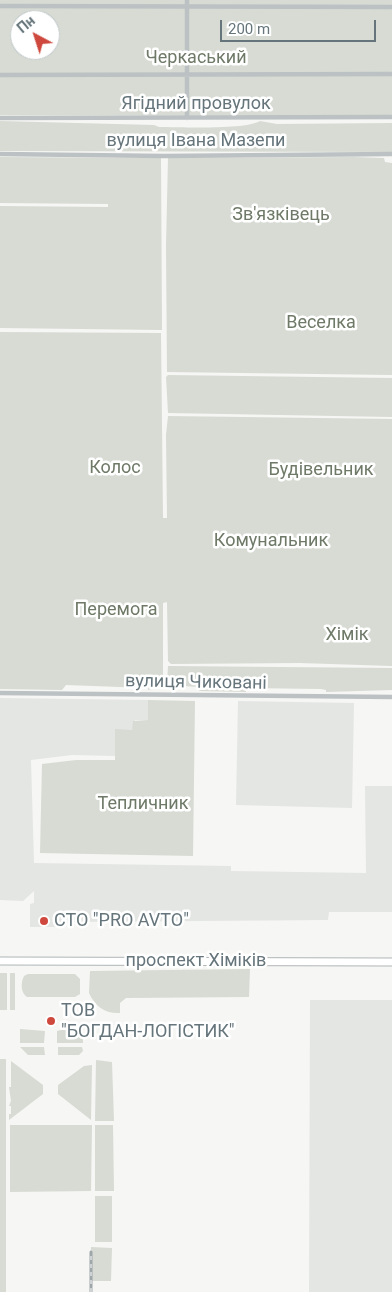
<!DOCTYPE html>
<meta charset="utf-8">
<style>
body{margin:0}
#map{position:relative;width:392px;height:1292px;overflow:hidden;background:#f6f6f4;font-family:Roboto,sans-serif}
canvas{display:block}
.north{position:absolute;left:10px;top:10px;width:50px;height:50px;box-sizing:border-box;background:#fff;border:1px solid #c1c8ca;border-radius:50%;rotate:320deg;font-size:14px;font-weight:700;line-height:20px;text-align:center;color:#65757b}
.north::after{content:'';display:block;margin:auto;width:18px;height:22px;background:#ce483d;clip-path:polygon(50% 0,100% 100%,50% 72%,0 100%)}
.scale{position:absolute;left:220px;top:20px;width:156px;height:22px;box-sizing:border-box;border:2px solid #65757b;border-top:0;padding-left:6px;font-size:15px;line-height:18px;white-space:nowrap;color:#65757b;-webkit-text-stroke:4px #fff;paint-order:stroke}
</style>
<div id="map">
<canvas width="392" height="1292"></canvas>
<div class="north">Пн</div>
<div class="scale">200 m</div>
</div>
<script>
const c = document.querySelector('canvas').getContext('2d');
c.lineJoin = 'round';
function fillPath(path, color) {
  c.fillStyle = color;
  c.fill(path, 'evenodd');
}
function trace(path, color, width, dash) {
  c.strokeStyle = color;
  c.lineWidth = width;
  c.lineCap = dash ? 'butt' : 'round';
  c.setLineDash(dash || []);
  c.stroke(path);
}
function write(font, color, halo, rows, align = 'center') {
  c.font = font + ' Roboto,sans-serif';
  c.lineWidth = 5;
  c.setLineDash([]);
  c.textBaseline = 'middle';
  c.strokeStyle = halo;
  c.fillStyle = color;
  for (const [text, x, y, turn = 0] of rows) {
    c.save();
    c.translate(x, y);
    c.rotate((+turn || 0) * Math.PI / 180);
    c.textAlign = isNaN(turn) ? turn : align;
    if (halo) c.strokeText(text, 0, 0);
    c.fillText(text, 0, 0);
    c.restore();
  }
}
fillPath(new Path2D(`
 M0 698 148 700V720H135L132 730H115V756L72 755 31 760 34 863 231 866V871L366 873 365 786H392V912H329L328 920 70 922 60 927H30V904L34 903V891L23 901 0 900Z
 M238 701 354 703 352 808 236 805Z
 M310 1000H392V1292H309Z`), '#e4e6e4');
fillPath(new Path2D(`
 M0 0H392V116L0 115ZM20 20H50V50H20Z
 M0 121 154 125 159 127C181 127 245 130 260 121L277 124 392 123V152L0 151Z
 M0 157 161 158 162 330 0 328V206L108 207V204L0 203Z
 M354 157 384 158 385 162 392 163V375L167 372 166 246 168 158Z
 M0 332 161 333 163 518H167L166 435 168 416 392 419V666L300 663 171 664 168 661 167 602 163 603V686L148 690V688L66 685 62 690 0 689Z
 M168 375 392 378V417L168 413 166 377Z
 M168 666 392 668V690L326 692V690L321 689 246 688V692L199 691V687L167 685Z
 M148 700 195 701 193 856 40 853 42 764 76 760H115V729L132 730 133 721 148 720Z
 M250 969 249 997 126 998 120 1003V1013C105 1014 95 1006 89 993L90 971Z
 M0 973H7V1010H0Z
 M10 973H15V1010H10Z
 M28 974H75L80 979V994L75 997H27C20 992 21 982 24 976Z
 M20 1029 45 1031 44 1043H20Z
 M65 1029H83V1043H57V1031Z
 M20 1047H44L45 1055H28Z
 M58 1047H82L83 1051 79 1055H58Z
 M0 1059H6V1292H0Z
 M96 1060 112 1062 114 1121H95Z
 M11 1061 43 1085V1094L9 1120V1114H11V1106H9L11 1101 9 1087H11Z
 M92 1065 91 1120 58 1094V1085L84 1066Z
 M10 1125H92L91 1191 10 1192Z
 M95 1125H113L114 1191H95Z
 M95 1196H112V1242H95Z
 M91 1247 112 1248 111 1281H90Z`), '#d7dbd4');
const primary = new Path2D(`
 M0 961 392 962`);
trace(primary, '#b0b5b7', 9);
trace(new Path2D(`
 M187 0V118
 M0 6 392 7
 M0 75 392 74
 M0 118 392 117
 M0 154 164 156 392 154
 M0 693 392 697`), '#bcc1c3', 4.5);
trace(primary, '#fff', 7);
const rail = new Path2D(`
 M91 1292V1252`);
trace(rail, '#9ea6a9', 3);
trace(rail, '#fff', 1, [4]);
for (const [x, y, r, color] of [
 [44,921,5,"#ce483d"],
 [51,1021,5,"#ce483d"]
]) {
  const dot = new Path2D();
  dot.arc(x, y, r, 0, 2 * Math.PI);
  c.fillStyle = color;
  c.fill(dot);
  trace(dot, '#fff', 2);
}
write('18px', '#6e7967', '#fff', [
 ["Черкаський",196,58],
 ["Зв'язківець",281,215],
 ["Веселка",321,323],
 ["Колос",115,468],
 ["Будівельник",321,470],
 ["Комунальник",271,541],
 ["Перемога",116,610],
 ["Хімік",347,635],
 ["Тепличник",143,804]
]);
write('18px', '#65757b', '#fff', [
 ["Ягідний провулок",196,104],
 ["вулиця Івана Мазепи",196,141],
 ["вулиця Чиковані",196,683,1],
 ["проспект Хіміків",196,961]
]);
write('18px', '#65757b', '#fff', [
 ["СТО \"PRO AVTO\"",54,921],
 ["ТОВ",61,1011],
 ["\"БОГДАН-ЛОГІСТИК\"",61,1032]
], 'left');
</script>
